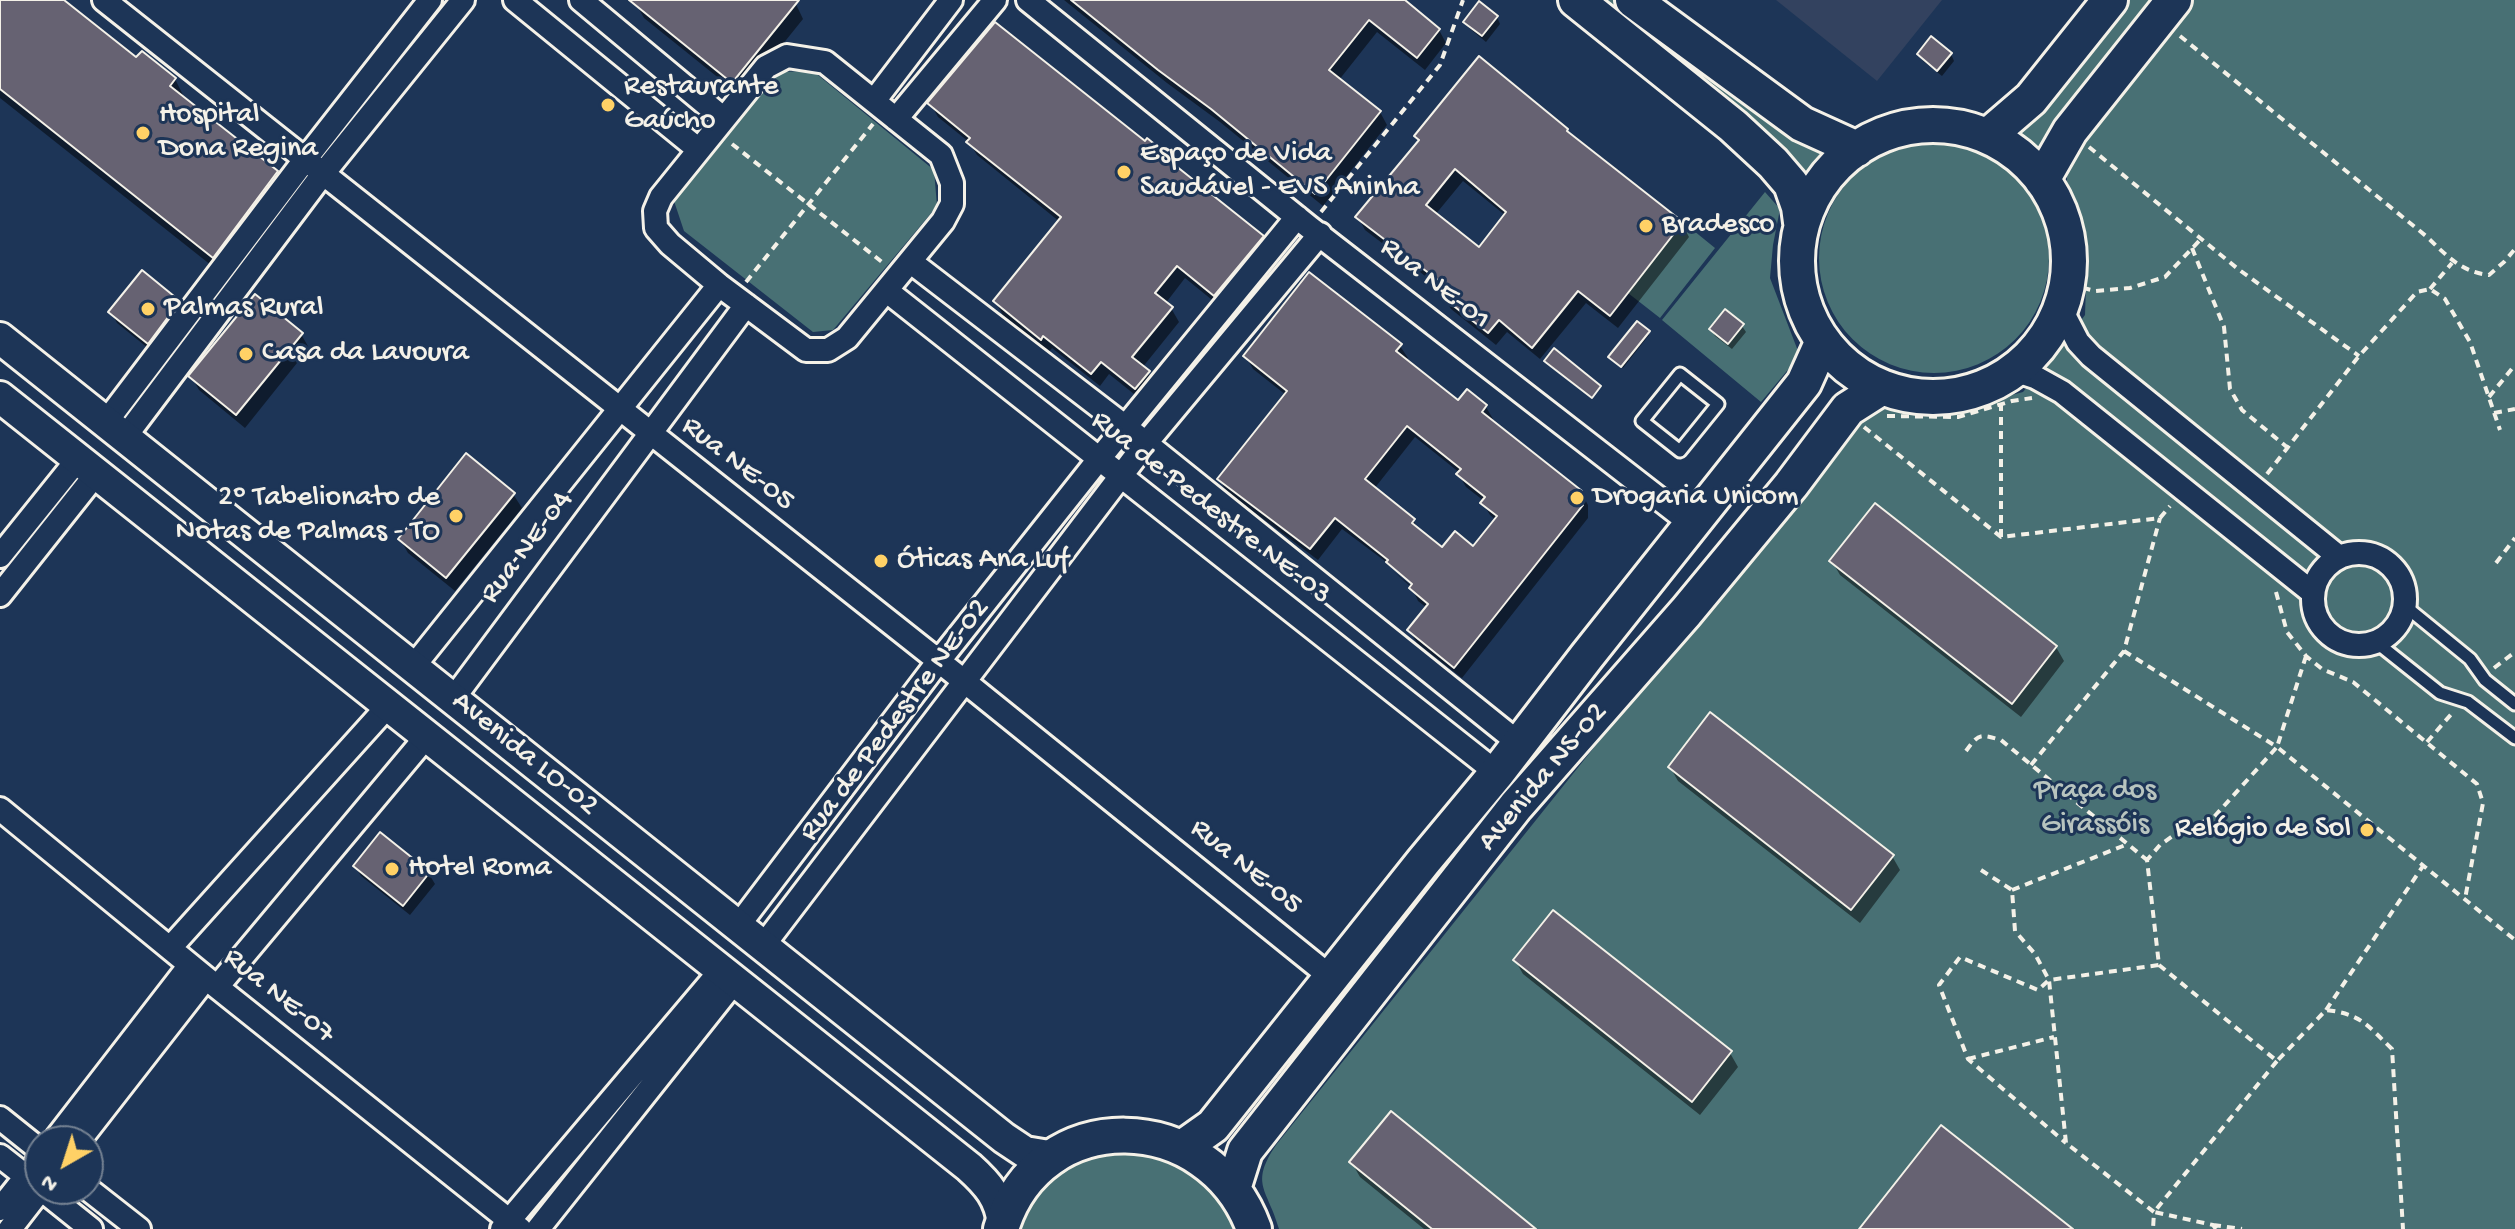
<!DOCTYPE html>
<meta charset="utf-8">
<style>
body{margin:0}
#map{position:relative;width:2515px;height:1229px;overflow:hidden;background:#1d3557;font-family:"Gochi Hand",sans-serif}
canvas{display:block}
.north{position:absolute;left:24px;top:1125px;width:80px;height:80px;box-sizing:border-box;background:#1d3557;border:2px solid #738091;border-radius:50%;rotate:219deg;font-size:22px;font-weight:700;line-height:32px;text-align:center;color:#f4f1e8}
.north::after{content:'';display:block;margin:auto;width:28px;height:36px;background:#ffd166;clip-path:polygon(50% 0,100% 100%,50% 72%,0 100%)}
</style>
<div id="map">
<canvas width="2515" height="1229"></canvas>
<div class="north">N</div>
</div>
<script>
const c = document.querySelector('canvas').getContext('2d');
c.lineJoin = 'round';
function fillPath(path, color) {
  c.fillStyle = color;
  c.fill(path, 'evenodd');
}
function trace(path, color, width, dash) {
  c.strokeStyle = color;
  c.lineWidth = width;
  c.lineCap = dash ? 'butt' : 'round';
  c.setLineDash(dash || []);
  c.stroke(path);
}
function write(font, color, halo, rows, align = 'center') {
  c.font = font + ' "Gochi Hand",sans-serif';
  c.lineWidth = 6;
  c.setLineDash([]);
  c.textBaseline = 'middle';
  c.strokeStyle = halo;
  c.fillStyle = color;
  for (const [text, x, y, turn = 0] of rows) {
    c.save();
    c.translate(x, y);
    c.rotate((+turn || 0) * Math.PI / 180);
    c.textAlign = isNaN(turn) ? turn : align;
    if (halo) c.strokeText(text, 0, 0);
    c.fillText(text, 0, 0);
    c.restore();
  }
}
fillPath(new Path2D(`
 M1776 0H1942L1877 81Z`), '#33425f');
fillPath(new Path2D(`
 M1595 0H1620L1823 151 1822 154 1805 175Z
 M2130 0H2150L2066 105 2039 148 2018 131 2054 95Z
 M2191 0H2515V1229H1279C1268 1189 1249 1185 1276 1145L1852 425 1882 409 1951 411 2023 392 2065 342 2085 315 2087 256 2081 219 2067 183V162Z
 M813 71 934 170 937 206 833 330 813 332 684 231 674 201 776 72Z
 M1819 258a115 115 0 1 1 230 0a115 115 0 1 1-230 0Z
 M1765 192 1780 209 1773 245 1770 278 1798 351 1796 360 1761 402 1662 320Z
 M1683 222 1715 248 1660 318 1628 293Z
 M1144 1150 1198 1171 1241 1229H1017L1032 1199 1053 1176 1091 1155Z`), '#487074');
fillPath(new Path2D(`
 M0 0H61L137 60 175 79 186 101 277 173 289 194 226 277 0 98Z
 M640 0H794L803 19 741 96 644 18 636 4Z
 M1064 0H1402L1439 30 1446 43 1425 70 1377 32 1339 80 1380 112 1387 125 1323 206 1220 122 1167 83Z
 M1497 17 1500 24 1486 42 1469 28 1466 22Z
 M1919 54H1951L1954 61 1942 76 1923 61Z
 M930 103 1146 143 1172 160 1177 169 1262 237 1270 250 1222 308 1185 278 1165 304 1171 308 1179 322 1142 368 1148 373 1156 386 1144 402 1109 374 1100 386 1052 348 1049 352 1003 315 995 301 1060 222 977 155 969 142 938 117Z
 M1567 130 1571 137 1682 224 1689 237 1618 328 1586 303 1540 359 1507 332 1496 345 1451 309 1443 296 1446 292 1365 230 1358 217 1420 141 1416 136ZM1463 181 1506 216 1480 250 1435 215Z
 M179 302 185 312 154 353 117 323 111 312Z
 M1742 326 1746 332 1732 349 1715 336 1711 329Z
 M1648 332 1649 335 1623 368 1612 360Z
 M301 334 309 348 245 428 199 390 191 376Z
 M1400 346 1408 358 1405 361 1458 403 1486 407 1493 419 1491 421 1581 492 1588 505V518L1462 678 1417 643 1409 630 1427 608 1418 601 1412 588 1393 571 1419 592 1421 588 1342 529 1318 560 1226 491 1219 479 1286 395 1253 369 1246 357ZM1415 437 1460 473 1459 475 1466 487 1484 501 1483 503 1490 515 1496 520 1473 549H1442L1420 532 1413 520 1374 489Z
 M513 494 522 508 455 591 408 553 400 539Z
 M1832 561 2056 647 2064 661 2021 717 1840 575Z
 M1670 767 1892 856 1900 870 1860 923 1678 781Z
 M380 835 429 874 435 884 410 915 361 876 355 866Z
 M1515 960 1730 1053 1738 1067 1700 1115 1523 974Z
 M1352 1163 1533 1229H1424L1360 1177Z`), '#0007');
const building = new Path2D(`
 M0 0H64L136 57 142 51 176 78 170 86 278 171 213 258 0 89Z
 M629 0H799L732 83Z
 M1071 0H1405L1440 29 1417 58 1369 20 1329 70 1381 111 1315 194 1211 109 1158 70Z
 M1479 1 1498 16 1482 36 1463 22Z
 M995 22 1145 141 1147 138 1173 159 1171 162 1264 236 1214 296 1177 266 1155 293 1173 307 1132 357 1150 371 1135 389 1101 362 1091 374 1043 336 1041 340 993 301 1061 217 966 142 970 138 927 103Z
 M1931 36 1952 53 1937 71 1917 54Z
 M1479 56 1568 129 1567 131 1683 222 1610 316 1578 291 1532 348 1499 320 1488 333 1441 296 1447 287 1355 217 1419 140 1414 136ZM1455 169 1506 212 1479 247 1426 205Z
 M142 270 180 301 148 344 108 312Z
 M1309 272 1402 344 1396 351 1458 400 1467 389 1487 405 1482 412 1582 491 1583 505 1454 668 1407 630 1428 604 1409 588 1412 584 1386 562 1388 560 1335 518 1310 549 1217 479 1287 391 1243 356ZM1407 426 1461 469 1456 474 1485 497 1480 503 1497 516 1473 546 1455 531 1442 547 1412 523 1415 519 1365 479Z
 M255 294 303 333 236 415 188 376Z
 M1725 309 1744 324 1728 344 1709 329Z
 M1637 321 1650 331 1621 367 1608 357Z
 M1554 348 1601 386 1592 398 1544 361Z
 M466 453 515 493 446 578 398 539Z
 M1875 503 2057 646 2012 704 1829 561Z
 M1710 712 1894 855 1851 910 1668 767Z
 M380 832 430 872 403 906 353 866Z
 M1553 910 1732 1051 1692 1102 1513 960Z
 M1391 1111 1536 1229H1432L1349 1162Z
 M1941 1125 2073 1229H1859Z`);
fillPath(building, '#666272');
trace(building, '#f4f1e8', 2);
const lane = new Path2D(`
 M1680 374 1718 404 1680 451 1642 421Z
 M2405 606 2470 659 2485 680 2515 704
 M2376 642 2440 693 2468 702 2515 738`);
const street = new Path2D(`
 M104 0 964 681 1332 978
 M515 0 699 150
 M581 0 724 119
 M1028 0 1309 227 1693 525
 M787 56 825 62 941 155 952 183V204L943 221 847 338 828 350H806L719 285 670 244 656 228 655 211 661 197 766 67Z
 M874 101 951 0
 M896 119 995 0
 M911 262 1127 428 1520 744
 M887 291 1497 773
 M2062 311 2078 342 2091 356 2339 557
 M2014 370 2035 377 2062 392 2313 593
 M106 422 304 161 430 0
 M125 437 322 175 463 0
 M2313 599a46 46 0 1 1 92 0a46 46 0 1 1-92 0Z
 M0 556 78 459
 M0 595 96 474
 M413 667 719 285
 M453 699 746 305
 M0 809 217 987 520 1229
 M738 926 938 662 1099 459 1297 217
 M763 946 1146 443 1320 234
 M170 948 388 706
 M217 987 427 736
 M0 1118 40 1150
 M54 1141 190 965
 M79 1141 206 978
 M0 1156 37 1185
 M41 1189 91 1229
 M88 1189 139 1229
 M0 1209 40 1159
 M10 1229 41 1189
 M502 1229 721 970
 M538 1229 735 981`);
const secondary = new Path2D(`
 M0 338 1004 1138 1025 1152 1055 1157
 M0 397 969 1167C988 1184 1000 1198 1003 1224`);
const primary = new Path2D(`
 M1576 0 1733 126 1773 163 1791 184 1799 207 1801 222
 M1633 0 1802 124 1857 149
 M1797 261a136 136 0 1 1 272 0a136 136 0 1 1-272 0Z
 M1988 136 2031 99 2110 0
 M2042 180 2070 131 2174 0
 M1182 1148 1213 1126 1423 862 1497 773 1587 656 1804 383 1822 343
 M1233 1189 1245 1151 1516 806 1686 612 1791 485 1848 409 1881 388
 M1001 1229C1039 1102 1210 1107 1254 1229`);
trace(lane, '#f4f1e8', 17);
trace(street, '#f4f1e8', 28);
trace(secondary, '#f4f1e8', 36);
trace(primary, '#f4f1e8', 40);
trace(new Path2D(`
 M2180 36 2426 236C2446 255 2461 272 2489 275L2504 262 2515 249
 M732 144 882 262
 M2089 147 2238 269 2359 356
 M1321 212 1440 65 1463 0
 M2192 248 2224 327 2230 389 2242 410 2288 448
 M746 282 873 124
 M2069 284 2095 291 2130 288 2165 277 2201 239
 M2430 289 2452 263
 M2489 397 2515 365
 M2494 413 2515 409
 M1887 416 1958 417 2012 401 2032 398
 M1864 427 2001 537 2160 518 2170 506
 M2267 474 2359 356 2417 292 2430 289 2445 299 2470 342 2500 430
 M2001 537V404
 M2496 563 2515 538
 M2276 592 2287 632 2306 656 2322 669 2353 682 2477 784 2483 803 2465 899
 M2124 651 2277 747 2214 817 2177 833 2160 845 2147 860 2159 965 2049 980 2066 1143 2154 1212 2153 1229
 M2306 656 2277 747 2515 940
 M2494 668 2515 652
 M2427 742 2454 711
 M1966 751C1979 733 1980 734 2001 740L2147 860
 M2031 765 2124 651 2160 518
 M1981 870 2012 890 2015 931 2035 954 2049 980 2038 990 1960 957 1939 985 1968 1059 2066 1143
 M2012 890 2128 844
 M2159 965 2277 1061 2326 1010C2361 1014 2367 1025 2392 1049L2403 1229
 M2326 1010 2423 866
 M1968 1059 2054 1037
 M2213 1225 2242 1229
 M2216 1229 2213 1225 2154 1212 2277 1061`), '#f4f1e8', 4, [8, 6]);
trace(lane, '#1d3557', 11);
trace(street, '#1d3557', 22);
trace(secondary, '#1d3557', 30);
trace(primary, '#1d3557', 34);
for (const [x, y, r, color] of [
 [608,105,8,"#ffd166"],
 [143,133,8,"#ffd166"],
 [1124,172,8,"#ffd166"],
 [1646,226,8,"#ffd166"],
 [148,309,8,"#ffd166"],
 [246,354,8,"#ffd166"],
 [1577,498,8,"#ffd166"],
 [456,516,8,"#ffd166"],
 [881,561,8,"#ffd166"],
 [2367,830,8,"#ffd166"],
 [392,869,8,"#ffd166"]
]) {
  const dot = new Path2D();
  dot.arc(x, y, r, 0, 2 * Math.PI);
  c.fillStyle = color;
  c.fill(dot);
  trace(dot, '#1d3557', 3);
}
write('30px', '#f4f1e8', '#1d3557', [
 ["Restaurante",624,88],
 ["Gaúcho",624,122],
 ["Hospital",159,116],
 ["Dona Regina",159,150],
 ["Espaço de Vida",1140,155],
 ["Saudável - EVS Aninha",1140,189],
 ["Bradesco",1662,226],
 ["Palmas Rural",164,309],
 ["Casa da Lavoura",262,354],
 ["Drogaria Unicom",1593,498],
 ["2º Tabelionato de",440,499,"right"],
 ["Notas de Palmas - TO",440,533,"right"],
 ["Óticas Ana Luf",897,561],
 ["Relógio de Sol",2351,830,"right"],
 ["Hotel Roma",408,869]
], 'left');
write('30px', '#f4f1e8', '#1d3557', [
 ["Rua NE-01",1434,285,38],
 ["Rua NE-05",737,465,38],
 ["Rua de Pedestre NE-03",1210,509,38],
 ["Rua NE-04",528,548,-53],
 ["Rua de Pedestre NE-02",896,721,-53],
 ["Avenida LO-02",524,755,39],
 ["Avenida NS-02",1544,778,-50],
 ["Rua NE-05",1245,868,39],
 ["Rua NE-07",278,997,39]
]);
write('30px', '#b8c4bf', '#1d3557', [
 ["Praça dos",2095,792],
 ["Girassóis",2095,826]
]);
</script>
